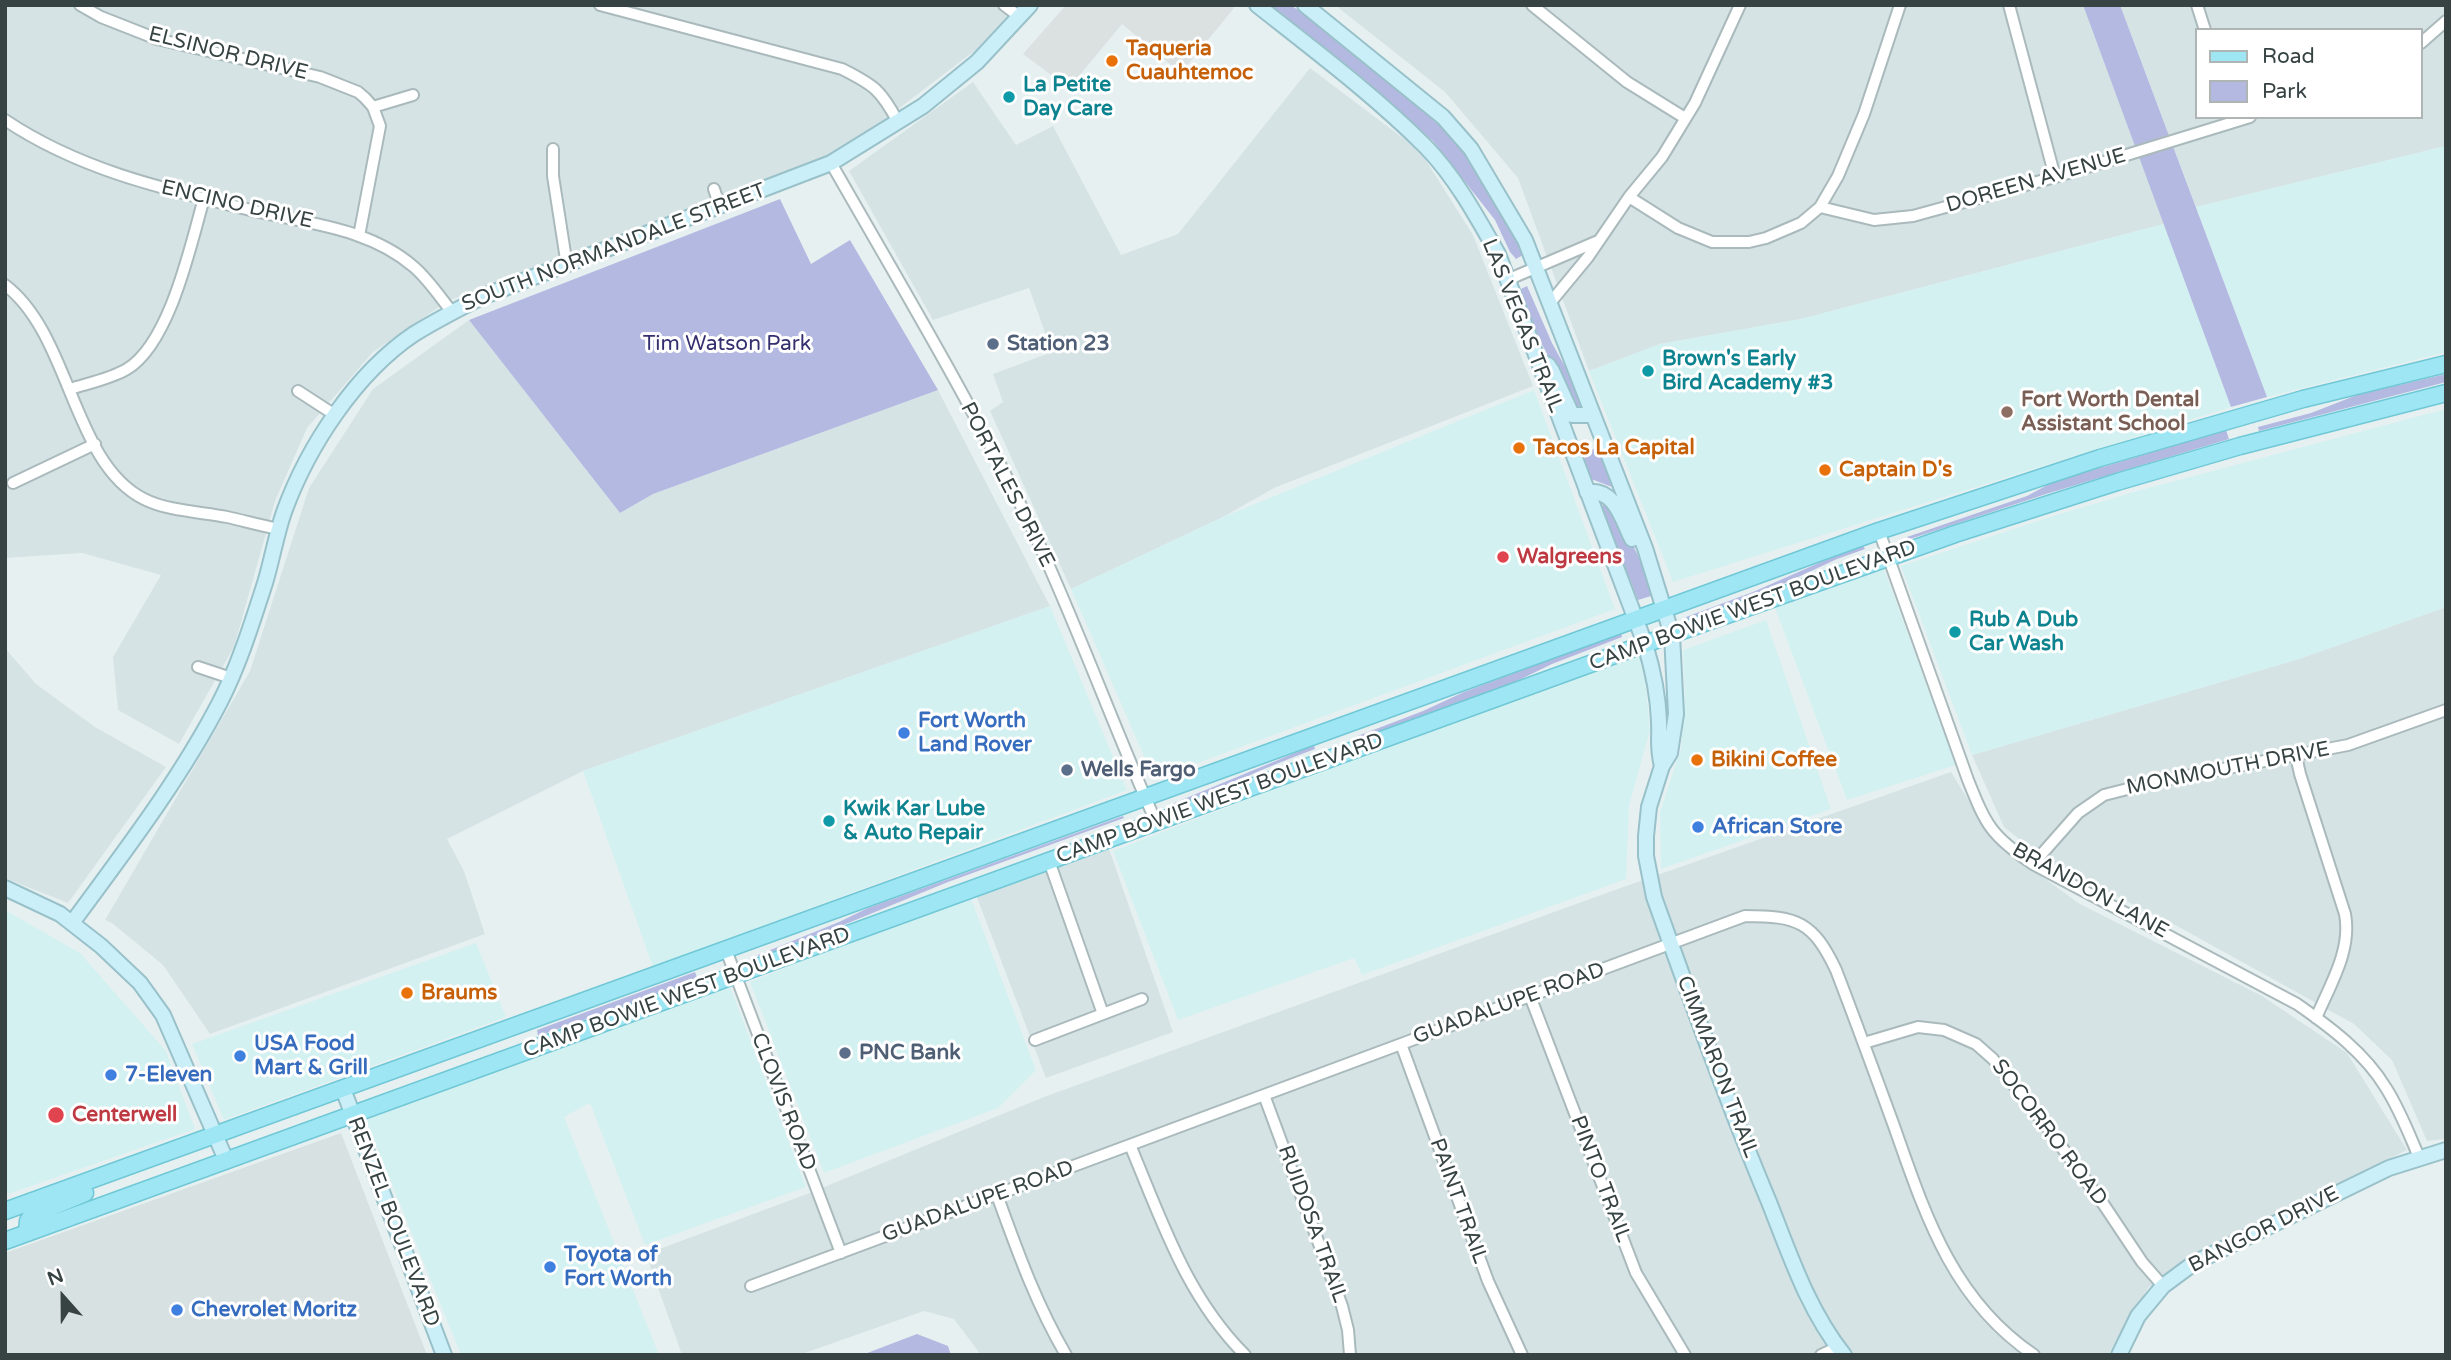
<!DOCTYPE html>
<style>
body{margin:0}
#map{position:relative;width:2451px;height:1360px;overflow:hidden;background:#e7f0f1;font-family:"Varela Round",sans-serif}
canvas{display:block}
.frame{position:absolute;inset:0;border:7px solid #374343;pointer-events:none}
.legend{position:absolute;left:2195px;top:28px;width:228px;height:91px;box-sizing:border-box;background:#fff;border:2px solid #afb4b4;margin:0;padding:9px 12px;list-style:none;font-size:21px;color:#374343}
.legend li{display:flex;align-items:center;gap:14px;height:35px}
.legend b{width:35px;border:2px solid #afb4b4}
.north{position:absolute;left:28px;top:1262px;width:70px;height:70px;-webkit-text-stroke:5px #fff;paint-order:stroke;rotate:339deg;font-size:19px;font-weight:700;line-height:28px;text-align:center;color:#374343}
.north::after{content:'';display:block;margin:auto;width:24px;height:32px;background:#374343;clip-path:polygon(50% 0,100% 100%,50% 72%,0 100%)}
</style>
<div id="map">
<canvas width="2451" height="1360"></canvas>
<div class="frame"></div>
<ul class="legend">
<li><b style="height:9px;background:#9ee6f3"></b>Road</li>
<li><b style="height:19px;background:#b4b9e1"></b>Park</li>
</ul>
<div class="north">N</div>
</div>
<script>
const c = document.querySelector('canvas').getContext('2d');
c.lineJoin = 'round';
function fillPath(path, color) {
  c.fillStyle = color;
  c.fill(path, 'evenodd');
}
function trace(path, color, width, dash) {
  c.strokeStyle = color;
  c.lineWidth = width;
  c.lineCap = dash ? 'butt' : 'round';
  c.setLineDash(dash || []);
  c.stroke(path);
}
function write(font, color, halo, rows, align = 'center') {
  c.font = font + ' "Varela Round",sans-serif';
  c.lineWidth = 6;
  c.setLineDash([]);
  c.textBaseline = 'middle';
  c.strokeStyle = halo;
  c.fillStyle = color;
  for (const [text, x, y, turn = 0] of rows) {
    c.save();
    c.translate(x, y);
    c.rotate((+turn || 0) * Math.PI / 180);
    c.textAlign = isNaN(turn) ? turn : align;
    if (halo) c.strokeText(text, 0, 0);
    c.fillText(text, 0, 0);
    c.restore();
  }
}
fillPath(new Path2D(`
 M5 5H1018L977 49 843 151 448 301 373 352 307 428 275 501 234 647 179 744 118 710 113 657 161 575 82 553 5 558Z
 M1335 5H2083L2164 224 1801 319 1660 344 1589 371 1518 178 1445 92Z
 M2120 5H2446V146L2196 207ZM2197 30H2421V117H2197Z
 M1310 68 1420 151 1473 235 1533 386 1274 488 1223 517 1071 589 990 411 1003 402 993 374 1052 352 1029 288 933 320 849 171 973 82 1016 145 1053 126 1121 255 1178 234Z
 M469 320 620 513 653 494 938 390 1050 606 583 771 447 839 464 871 485 934 210 1034 163 965 112 923 105 920 250 671 309 488 373 389Z
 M2446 607V1139L2427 1141 2392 1060 2354 1024 2177 926 2068 872 2029 847 2004 827 1972 755 2299 659Z
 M5 648 36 684 95 727 166 767 68 903 5 878Z
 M1951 772 1995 843 2080 904 2262 996 2347 1053 2407 1150 2183 1261 2148 1288 2108 1355H981L954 1319 924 1311 799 1355H682L646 1254 807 1194 1044 1097 1612 891Z
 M1109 849 1173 1032 1046 1078 976 895Z`), '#d5e3e5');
fillPath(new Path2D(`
 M2446 146V352L2267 397 2196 207Z
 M2164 224 2231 407 1673 582 1589 371 1660 344 1801 319Z
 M1534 390 1615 609 1154 779 1071 589 1223 517Z
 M2446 409V607L2299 659 1972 755 1901 566 2050 517 2137 491Z
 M1884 569 1956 765 1847 800 1775 608Z
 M1050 606 1127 790 653 967 583 771Z
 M1766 620 1831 809 1661 869 1660 812 1681 748 1685 698 1683 650Z
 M1642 648 1650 730 1629 806 1626 879 1362 975 1354 958 1178 1020 1113 851Z
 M970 896 1036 1070 998 1108 824 1173 750 982Z
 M5 910 80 953 166 1051 195 1129 5 1195Z
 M476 943 506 1017 224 1120 192 1044Z
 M729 984 806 1187 645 1245 590 1103 564 1117 659 1355H461L366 1120Z`), '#d4f1f1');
fillPath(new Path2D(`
 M341 1133 427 1355H5V1253Z`), '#d8e1e1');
fillPath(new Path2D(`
 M1270 5H1290L1305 14 1343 42 1441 127 1467 155 1506 217 1523 255 1516 259 1510 252 1495 220 1433 141Z
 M2083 5H2120L2267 397 2231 407Z
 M780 199 811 264 850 240 938 390 653 494 620 513 469 320Z
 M1527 286 1552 343 1569 374 1582 410H1577L1537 335 1519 290Z
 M2446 374V382L2259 431 2258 427 2311 413 2357 395Z
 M2226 430 2229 439 2046 494 1907 540V537L2027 496 2053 482Z
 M1596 448H1598L1612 487 1591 479 1582 454Z
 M1604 501 1609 503C1620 523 1653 575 1651 596L1638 600 1602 508Z
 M1863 546 1865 549 1837 559 1768 591 1688 620 1686 617 1753 592 1821 562Z
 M1621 633 1622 637 1552 664 1515 682 1356 741 1355 737 1423 711 1464 692Z
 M1314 745 1315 749C1267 766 1221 789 1173 807L1172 804Z
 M1123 816 1124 818 948 882 841 926 759 957 758 955 839 922 868 908Z
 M695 972 698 980 538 1036 537 1030Z
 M917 1334 948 1346 951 1355H862Z`), '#b4b9e1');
fillPath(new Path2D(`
 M1066 5H1230L1234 8 1181 73 1122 24 1069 88 1023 54Z`), '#dbe0e0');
const street = new Path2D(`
 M80 5 101 17 157 39 320 77 358 92 365 98 373 107 380 126 359 236
 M600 5 842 69C874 85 881 90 898 122
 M1004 5 1020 17
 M1532 5 1627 82 1685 118
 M2009 5 2055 177
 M2197 5 2205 30
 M2421 43 2446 21
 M373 107 413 95
 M5 120C81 171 168 190 255 211 309 224 369 228 414 267 428 279 440 297 452 312
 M553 149V176L567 266
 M831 163C899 282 970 400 1030 524 1076 622 1112 723 1156 822
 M714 189 720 207
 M1629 197 1678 228 1712 242H1749L1766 238 1801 223 1820 207 1838 176 1864 114 1900 5
 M1820 207 1874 220 1913 216 2055 177 2250 117
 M1507 280 1598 241
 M5 285C71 335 72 463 144 499 167 511 202 512 227 517 245 521 262 526 279 529
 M1550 303 1588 257 1629 197 1662 157 1695 103 1740 5
 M70 389C89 383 110 379 127 369 170 343 191 244 204 198
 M298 391 335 415
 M13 483 95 444
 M1879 531 1968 780C1986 825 1991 836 2033 864L2297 1004C2330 1027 2365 1053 2386 1088 2400 1110 2409 1134 2419 1157
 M198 667 231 678
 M2296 756 2300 774 2345 914C2352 950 2330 985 2316 1018
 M1049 861 1103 1014
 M2033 864 2078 813 2104 795 2155 782 2348 745 2446 710
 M726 950 841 1253
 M1530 996 1636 1273 1685 1355
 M1035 1040 1142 999
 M1864 1043 1918 1027 1944 1030 1976 1044 1993 1059 2047 1127 2104 1205 2142 1262 2163 1286
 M1401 1044 1488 1281 1522 1355
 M1264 1095 1342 1306 1348 1330 1350 1355
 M1130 1145C1162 1221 1186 1296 1245 1355
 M997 1195C1017 1250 1036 1304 1066 1355
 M751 1286 1745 916C1798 916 1813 922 1836 970 1856 1022 1875 1074 1894 1126 1925 1214 1952 1300 2034 1355
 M1821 1355 1838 1347`);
const secondary = new Path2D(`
 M1257 5C1314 50 1374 95 1426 147 1456 178 1477 217 1498 254L1645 644C1653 670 1658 694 1659 721 1660 739 1657 747 1662 766
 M1305 5 1443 117 1471 149 1525 240 1645 548 1672 635 1676 714 1670 753 1662 766 1649 807 1646 836V856L1654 897C1691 1000 1727 1102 1769 1202 1790 1255 1808 1310 1844 1355
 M1538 360 1548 365 1552 371 1572 415H1593
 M1587 492C1615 488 1622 519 1632 539
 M5 888 60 914 101 946 140 983 163 1015 226 1160
 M72 923C124 852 179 781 220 702 239 665 252 623 265 583 272 560 276 535 284 512 308 446 356 373 414 334 437 320 460 308 484 296L831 163 923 106 977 62 1030 5
 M343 1089 444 1355
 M2119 1355 2138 1316 2163 1286 2194 1263 2389 1168 2446 1150`);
const primary = new Path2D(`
 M5 1211 1879 531 2100 458 2303 399 2446 364
 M27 1233 28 1221 32 1215 85 1193
 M5 1241 1645 644 1955 534 2117 482 2240 446 2446 393`);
trace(street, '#aababc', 14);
trace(secondary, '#99c1c9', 18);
trace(primary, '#70c8d6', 19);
trace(street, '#fff', 10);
trace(secondary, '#caeff8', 14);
trace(primary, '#9ee6f3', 16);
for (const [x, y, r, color] of [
 [1112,61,7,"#e8710a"],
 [1009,97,7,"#0f9aa8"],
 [993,344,7,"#5c6f8a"],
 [1648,371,7,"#0f9aa8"],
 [2007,412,7,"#8d6e63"],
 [1519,448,7,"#e8710a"],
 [1825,470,7,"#e8710a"],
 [1503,557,7,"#e0444e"],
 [1955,632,7,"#0f9aa8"],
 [904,733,7,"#3f7fe0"],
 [1697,760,7,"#e8710a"],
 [1067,770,7,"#5c6f8a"],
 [829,821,7,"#0f9aa8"],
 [1698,827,7,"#3f7fe0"],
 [407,993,7,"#e8710a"],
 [845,1053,7,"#5c6f8a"],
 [240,1056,7,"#3f7fe0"],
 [111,1075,7,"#3f7fe0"],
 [56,1115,9,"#e0444e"],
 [550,1267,7,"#3f7fe0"],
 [177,1310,7,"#3f7fe0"]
]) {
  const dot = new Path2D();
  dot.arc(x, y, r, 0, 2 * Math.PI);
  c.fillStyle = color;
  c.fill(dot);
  trace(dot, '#fff', 2.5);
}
write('bold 21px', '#c56008', '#fff', [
 ["Taqueria",1126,49],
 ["Cuauhtemoc",1126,73],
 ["Tacos La Capital",1533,448],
 ["Captain D's",1839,470],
 ["Bikini Coffee",1711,760],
 ["Braums",421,993]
], 'left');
write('21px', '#374343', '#fff', [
 ["ELSINOR DRIVE",228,54,14],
 ["DOREEN AVENUE",2036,181,-16],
 ["ENCINO DRIVE",237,205,13],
 ["SOUTH NORMANDALE STREET",614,248,-21],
 ["LAS VEGAS TRAIL",1522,326,68],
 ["PORTALES DRIVE",1007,485,63],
 ["CAMP BOWIE WEST BOULEVARD",1753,606,-20],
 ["MONMOUTH DRIVE",2228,769,-11],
 ["CAMP BOWIE WEST BOULEVARD",1220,799,-20],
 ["BRANDON LANE",2090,891,29],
 ["CAMP BOWIE WEST BOULEVARD",687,993,-20],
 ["GUADALUPE ROAD",1509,1004,-20],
 ["CIMMARON TRAIL",1717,1067,69],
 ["CLOVIS ROAD",783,1102,69],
 ["SOCORRO ROAD",2049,1133,53],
 ["PINTO TRAIL",1600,1179,69],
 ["PAINT TRAIL",1458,1201,70],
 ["GUADALUPE ROAD",978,1202,-20],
 ["RENZEL BOULEVARD",393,1222,69],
 ["RUIDOSA TRAIL",1312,1224,70],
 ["BANGOR DRIVE",2264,1230,-27]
]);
write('bold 21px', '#0d838f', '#fff', [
 ["La Petite",1023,85],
 ["Day Care",1023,109],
 ["Brown's Early",1662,359],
 ["Bird Academy #3",1662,383],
 ["Rub A Dub",1969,620],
 ["Car Wash",1969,644],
 ["Kwik Kar Lube",843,809],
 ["& Auto Repair",843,833]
], 'left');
write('21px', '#34306f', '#fff', [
 ["Tim Watson Park",727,344]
]);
write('bold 21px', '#4e5e75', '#fff', [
 ["Station 23",1007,344],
 ["Wells Fargo",1081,770],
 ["PNC Bank",859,1053]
], 'left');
write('bold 21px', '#785e54', '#fff', [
 ["Fort Worth Dental",2021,400],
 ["Assistant School",2021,424]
], 'left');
write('bold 21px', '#be3a42', '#fff', [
 ["Walgreens",1517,557],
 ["Centerwell",72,1115]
], 'left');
write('bold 21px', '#366cbe', '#fff', [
 ["Fort Worth",918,721],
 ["Land Rover",918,745],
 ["African Store",1712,827],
 ["USA Food",254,1044],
 ["Mart & Grill",254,1068],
 ["7-Eleven",125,1075],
 ["Toyota of",564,1255],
 ["Fort Worth",564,1279],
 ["Chevrolet Moritz",191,1310]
], 'left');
</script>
